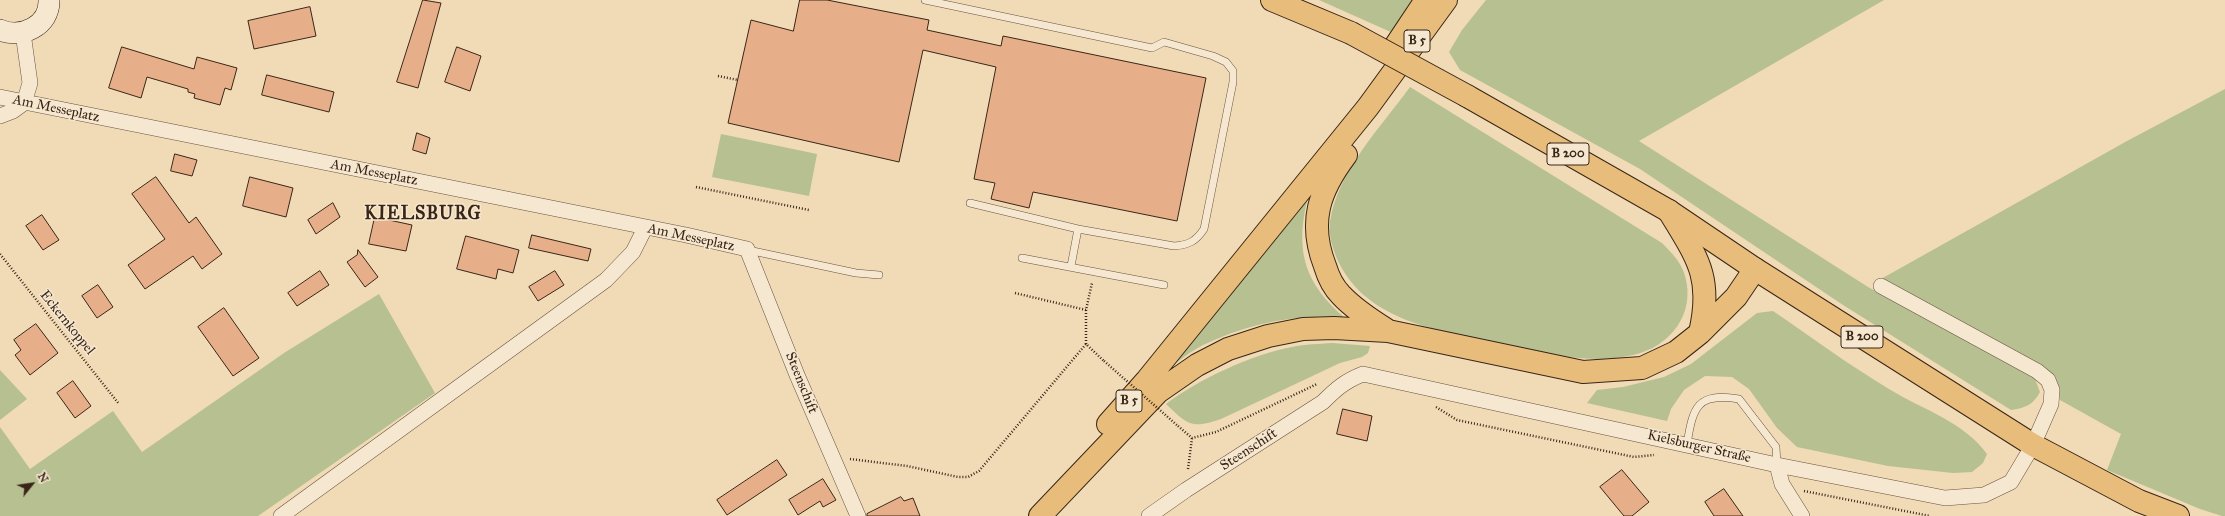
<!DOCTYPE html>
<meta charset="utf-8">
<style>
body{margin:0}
#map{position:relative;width:2225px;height:516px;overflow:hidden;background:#f1dab6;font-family:"IM FELL Great Primer",serif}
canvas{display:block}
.north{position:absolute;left:12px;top:464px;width:40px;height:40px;-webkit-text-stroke:3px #f6e7d0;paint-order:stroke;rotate:60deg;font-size:11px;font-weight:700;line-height:16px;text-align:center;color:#392617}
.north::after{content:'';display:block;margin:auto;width:14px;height:18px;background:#392617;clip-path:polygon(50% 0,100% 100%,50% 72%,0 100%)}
</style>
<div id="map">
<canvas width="2225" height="516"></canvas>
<div class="north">N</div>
</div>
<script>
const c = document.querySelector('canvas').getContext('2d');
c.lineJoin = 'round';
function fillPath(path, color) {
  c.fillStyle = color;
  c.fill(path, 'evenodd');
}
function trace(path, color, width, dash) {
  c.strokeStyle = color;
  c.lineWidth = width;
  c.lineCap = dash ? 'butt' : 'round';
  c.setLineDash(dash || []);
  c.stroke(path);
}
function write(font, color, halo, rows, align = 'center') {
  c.font = font + ' "IM FELL Great Primer",serif';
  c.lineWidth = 3;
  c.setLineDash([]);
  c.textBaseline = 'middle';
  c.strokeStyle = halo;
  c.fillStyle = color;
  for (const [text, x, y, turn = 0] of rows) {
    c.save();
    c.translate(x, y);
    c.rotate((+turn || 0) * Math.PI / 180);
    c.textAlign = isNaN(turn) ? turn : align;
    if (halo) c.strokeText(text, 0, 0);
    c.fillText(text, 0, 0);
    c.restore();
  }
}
fillPath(new Path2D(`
 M1319 0H1417L1393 33Z
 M1486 0H1884L1639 141 1868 287 2022 369 2035 379 2040 392C2033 405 2025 408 2011 410L1843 305 1640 169 1460 70 1449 52 1462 30Z
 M1410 87 1662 243C1671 252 1682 263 1685 276 1696 314 1670 347 1633 355 1588 366 1543 352 1499 343 1441 331 1367 322 1338 261 1333 249 1328 235 1330 222 1337 172 1381 127 1410 87Z
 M2225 89V516H2222L2200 509 2107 470 2121 434 2060 400 2059 387 2055 376 1881 279 2127 141Z
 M721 134 817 154 809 196 712 177Z
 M1307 201C1295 252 1305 284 1345 318 1296 313 1248 324 1203 345 1191 351 1179 361 1168 369Z
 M379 294 435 393 258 516H0V427L30 469 113 411 142 452 284 353Z
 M1773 311C1811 337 1849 365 1889 389 1923 410 1963 421 1987 454L1983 463 1972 472 1953 473 1888 466 1797 447 1777 428 1749 389 1732 377 1705 376 1684 390 1671 409 1667 421 1587 403 1597 390 1623 387 1664 377 1691 364 1757 313Z
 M1332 343 1370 346 1368 353 1362 357 1340 363 1221 419C1191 429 1188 425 1166 404 1197 380 1253 354 1292 347 1305 344 1319 344 1332 343Z
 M0 370 27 399 0 420Z`), '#b6c091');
const building = new Path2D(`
 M423 0 441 3 418 88 397 82Z
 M800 0H827L929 20 927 30 1001 46 1003 36 1206 78 1177 221 1033 192 1029 208 991 199 995 183 974 179 996 67 923 50 899 162 728 123 751 20 793 31Z
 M310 7 316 36 254 49 248 21Z
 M122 47 194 69 197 57 237 68 231 90 225 88 220 105 194 98 195 94 188 92V89L147 77 141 98 109 88Z
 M457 47 481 56 470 91 445 82Z
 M267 75 334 92 329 112 262 95Z
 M417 133 430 138 426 154 413 150Z
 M175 154 197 160 192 176 171 171Z
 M156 177 189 223 196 217 222 254 202 269 193 256 145 289 128 265 165 239 132 194Z
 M250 177 293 188 286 217 243 206Z
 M333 203 340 217 316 234 308 220Z
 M42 215 59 240 43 250 26 226Z
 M375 217 412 225 406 251 369 244Z
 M532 235 591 249 588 261 529 248Z
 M466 236 519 250 513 273 498 269 496 279 457 269Z
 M358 250 378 277 365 287 347 262 357 255Z
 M320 271 329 285 297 306 288 293Z
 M555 271 564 285 538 301 529 287Z
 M98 285 113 307 97 318 82 296Z
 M224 308 259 358 233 376 198 327Z
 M36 324 58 353 30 375 15 355 21 350 14 340Z
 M73 381 91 406 75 418 57 393Z
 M1343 409 1372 416 1367 441 1337 434Z
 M777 460 787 475 727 515 717 500Z
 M1622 470 1649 502 1632 516H1624L1600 487Z
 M823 479 836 500 823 507 820 501 798 515 789 500Z
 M1724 489 1743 516H1714L1705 502Z
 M901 497 904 501 913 498 920 516H867V514Z`);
fillPath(building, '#e7af89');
trace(building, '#392617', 1);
const service = new Path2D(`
 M925 0 1152 48 1164 42 1213 56 1226 62 1233 71V82L1204 229C1196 241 1189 245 1174 246L1078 229 970 203
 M748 250 856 273 879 275
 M1022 258 1164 285
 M1071 266 1078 229
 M1687 444C1693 407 1697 392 1739 399L1776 447 1777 465`);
const minor = new Path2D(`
 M23 33 30 83 24 103
 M0 97 686 235 747 249 797 375 858 516
 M0 116 13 111 24 103
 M1777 465 1782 484 1802 516
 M281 516 606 280 633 252 645 228
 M1149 516 1186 490 1323 402C1336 389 1345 381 1363 374L1777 465 1945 498 1984 495 2011 482 2033 445 2051 404 2052 390 2048 380 2037 371 1881 286`);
const secondary = new Path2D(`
 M0 30C21 39 50 26 49 0`);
const primary = new Path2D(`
 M1272 0 1351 33
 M1467 96 1669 211 1755 269 2033 445 2139 501 2178 516`);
const trunk = new Path2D(`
 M1390 54 1426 0
 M1346 155C1319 191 1308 222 1325 266 1328 276 1333 287 1341 295 1354 309 1371 320 1387 330
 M1669 211C1697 258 1713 276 1700 333
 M1108 424 1147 380 1368 107 1446 0
 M1040 516 1158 392 1197 365 1228 349 1268 336 1303 329 1334 328 1388 331 1583 372 1642 368 1676 352 1700 333 1736 297 1755 269`);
trace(service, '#67533f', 8);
trace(minor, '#67533f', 16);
trace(secondary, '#392617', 22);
trace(primary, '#392617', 24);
trace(trunk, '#392617', 24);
trace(new Path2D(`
 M718 76 738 80
 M696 187 809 210
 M0 254 119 404
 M1015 293 1086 310
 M1086 344V310L1092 283
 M1436 407 1457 420 1634 457 1654 455
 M1178 426 1192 438 1216 432 1317 384
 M850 459 907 466 958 477H968L979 471 1086 344 1104 361
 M1188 469 1192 438
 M1804 491 1930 516`), '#392617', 2.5, [1, 2]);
trace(service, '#f6e7d0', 7);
trace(minor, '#f6e7d0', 15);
trace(secondary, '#f6e7d0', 21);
trace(primary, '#e8bd7b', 22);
trace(trunk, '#e8bd7b', 22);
const primaryBridge = new Path2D(`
 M1351 33 1467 96`);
trace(primaryBridge, '#392617', 24, []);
trace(new Path2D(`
 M1104 361 1178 426`), '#392617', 2.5, [1, 2]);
trace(primaryBridge, '#e8bd7b', 22);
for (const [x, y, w] of [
 [1417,41,26],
 [1568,154,42],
 [1862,337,42],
 [1129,401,26]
]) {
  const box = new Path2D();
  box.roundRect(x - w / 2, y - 11, w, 22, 3);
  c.fillStyle = '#f6e7d0';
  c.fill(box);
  trace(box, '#392617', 1);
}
write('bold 13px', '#392617', null, [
 ["B 5",1417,41],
 ["B 200",1568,154],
 ["B 200",1862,337],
 ["B 5",1129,401]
]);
write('14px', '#392617', '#f6e7d0', [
 ["Am Messeplatz",56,109,12],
 ["Am Messeplatz",374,173,11],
 ["Am Messeplatz",691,238,12],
 ["Eckernkoppel",67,323,51],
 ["Steenschift",801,383,68],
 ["Kielsburger Straße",1699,447,13],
 ["Steenschift",1249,450,-33]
]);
c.letterSpacing = '1px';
write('bold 18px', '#392617', '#f6e7d0', [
 ["KIELSBURG",423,215]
]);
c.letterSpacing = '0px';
</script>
